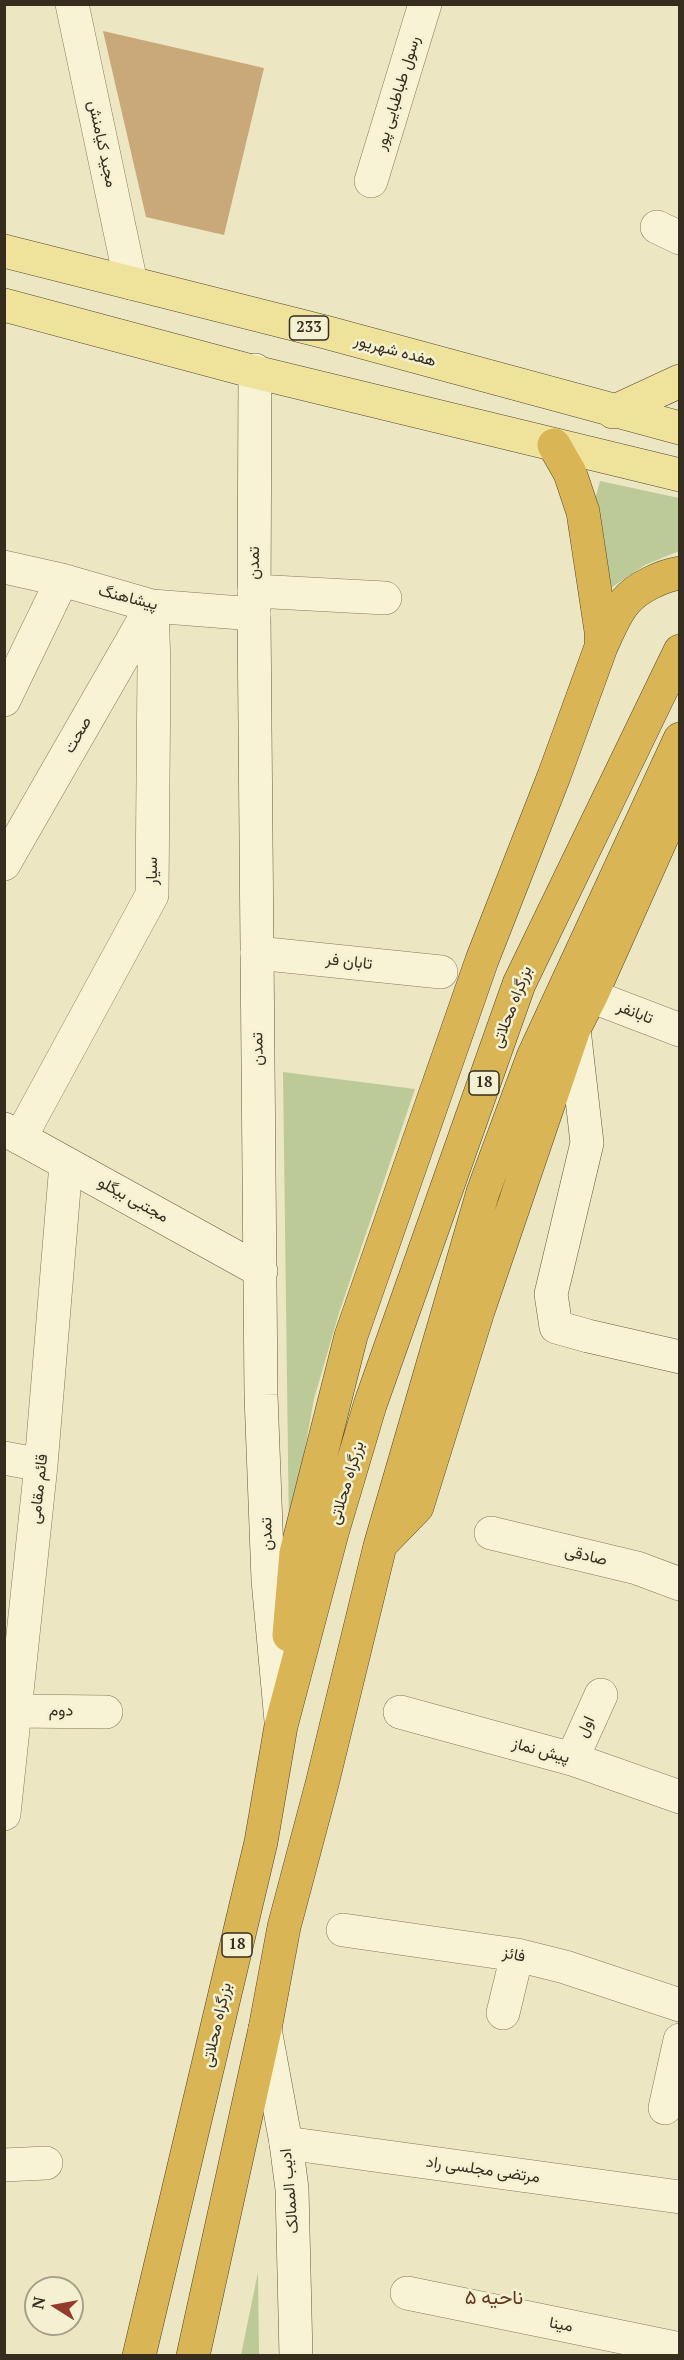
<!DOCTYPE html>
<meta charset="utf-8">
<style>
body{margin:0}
#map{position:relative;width:684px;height:2360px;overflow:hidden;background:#ece7c2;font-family:"PT Serif",serif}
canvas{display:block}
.frame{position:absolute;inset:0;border:6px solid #362d1e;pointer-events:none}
.north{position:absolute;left:24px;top:2276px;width:60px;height:60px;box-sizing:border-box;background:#f4f0d2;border:2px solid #a8a28a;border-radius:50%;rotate:281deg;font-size:16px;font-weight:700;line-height:24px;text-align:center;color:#362d1e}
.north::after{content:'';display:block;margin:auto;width:21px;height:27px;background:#933c2c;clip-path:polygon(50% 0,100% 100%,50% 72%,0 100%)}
</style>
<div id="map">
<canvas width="684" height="2360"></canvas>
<div class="frame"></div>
<div class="north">N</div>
</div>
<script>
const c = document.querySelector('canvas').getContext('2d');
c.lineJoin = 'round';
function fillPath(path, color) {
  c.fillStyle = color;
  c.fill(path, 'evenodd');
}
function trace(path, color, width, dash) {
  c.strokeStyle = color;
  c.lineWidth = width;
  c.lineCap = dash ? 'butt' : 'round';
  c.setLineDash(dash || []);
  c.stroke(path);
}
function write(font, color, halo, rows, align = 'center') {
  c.font = font + ' "PT Serif",Vazirmatn,serif';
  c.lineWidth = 5;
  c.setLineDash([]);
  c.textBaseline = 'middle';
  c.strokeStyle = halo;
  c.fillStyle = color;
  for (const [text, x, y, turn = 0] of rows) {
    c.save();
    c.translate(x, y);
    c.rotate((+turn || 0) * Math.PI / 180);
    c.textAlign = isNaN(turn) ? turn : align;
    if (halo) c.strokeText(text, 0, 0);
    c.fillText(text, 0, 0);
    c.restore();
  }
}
fillPath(new Path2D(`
 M600 481 679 498V551L645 565 608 590 593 507Z
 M283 1072 415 1089 339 1313 314 1399 280 1586 289 1534Z
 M258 2272 259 2355H241Z`), '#bcca97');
fillPath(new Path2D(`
 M103 31 264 68 224 235 146 217Z`), '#c9a879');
const street = new Path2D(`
 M72 4 131 283
 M371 181 425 4
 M657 227 680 238
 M4 567 62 580 152 606 254 614
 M254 591 385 598
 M4 700 62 580
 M4 864 152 606
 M257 953 441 972
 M591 996 680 1030
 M20 1138 152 895 154 666 152 606
 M4 1458 41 1465
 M491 1533 637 1568 680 1584
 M15 1711 106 1712
 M400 1712 572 1759 680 1797
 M572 1759 601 1695
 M4 1814 41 1465 66 1164
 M343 1930 517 1955 565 1967 680 2005
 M503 2013 517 1955
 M665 2108 680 2040
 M286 2143 680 2197
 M4 2165 46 2163
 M407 2293 680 2349`);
const secondary = new Path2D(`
 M255 370 254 614 261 1395 268 1580 281 1721
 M574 1029 587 1143 551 1294 556 1327 588 1336 680 1357
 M4 1129 261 1271
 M265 2029 286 2143 292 2189 296 2356`);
const primary = new Path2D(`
 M4 251 325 332 680 428
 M4 305 251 371 680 475
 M613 412 680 381`);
const highway = new Path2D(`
 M601 647C608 632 615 613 626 601 638 587 662 576 680 573
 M383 1542 417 1507 478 1311 574 1029 591 996 680 797
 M289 1635 296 1553 351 1336 482 960 554 776 601 647V631L583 512 570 473 554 445
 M139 2356 261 1842 281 1726 332 1533 370 1405 519 984 680 651
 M193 2356 265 2029 284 1927 322 1784 380 1546 483 1192 533 1057 680 739`);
trace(street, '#86785a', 34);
trace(secondary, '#67593d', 34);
trace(primary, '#53462e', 34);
trace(highway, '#53462e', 34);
trace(street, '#f8f3d5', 33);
trace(secondary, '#f8f3d5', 33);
trace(primary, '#efe29b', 33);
trace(highway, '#d9b555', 33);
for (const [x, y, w] of [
 [309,328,39],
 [484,1083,30],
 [237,1945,30]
]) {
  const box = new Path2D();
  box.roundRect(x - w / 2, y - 12, w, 24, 4.5);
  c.fillStyle = '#f4f0d2';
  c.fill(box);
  trace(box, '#362d1e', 1.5);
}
write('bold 15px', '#362d1e', null, [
 ["233",309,328],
 ["18",484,1083],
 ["18",237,1945]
]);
write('16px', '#362d1e', '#f4f0d2', [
 ["رسول طباطبایی پور",398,93,-73],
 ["مجید کیامنش",102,144,78],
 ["هفده شهریور",395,351,15],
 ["تمدن",254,563,-90],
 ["پیشاهنگ",128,598,14],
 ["صحت",78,735,-60],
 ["سیار",152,871,-90],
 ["تابان فر",349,962,6],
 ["بزرگراه محلاتی",512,1007,-69],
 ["تابانفر",635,1013,21],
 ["تمدن",258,1049,-91],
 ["مجتبی بیگلو",133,1200,29],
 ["بزرگراه محلاتی",347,1483,-73],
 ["قائم مقامی",39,1489,-84],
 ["تمدن",267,1534,-92],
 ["صادقی",586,1556,13],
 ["دوم",61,1711,1],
 ["اول",586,1727,-66],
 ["پیش نماز",541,1751,15],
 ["فائز",514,1955,11],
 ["بزرگراه محلاتی",217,2025,-77],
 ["مرتضی مجلسی راد",483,2170,8],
 ["ادیب الممالک",290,2191,-95],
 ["مینا",561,2325,11]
]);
write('20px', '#61371e', '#f4f0d2', [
 ["ناحیه ۵",494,2298]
]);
</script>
